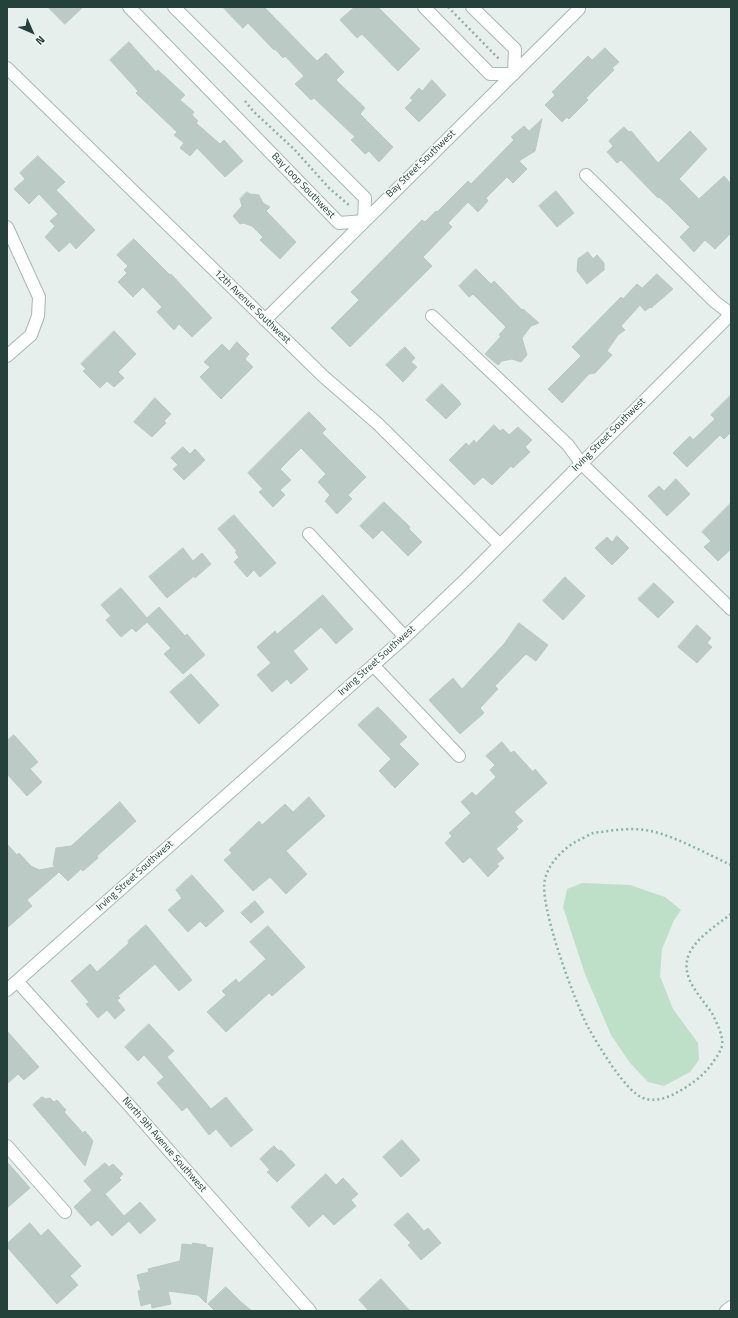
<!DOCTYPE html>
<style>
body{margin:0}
#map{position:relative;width:738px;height:1318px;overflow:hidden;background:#e6efeb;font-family:"Titillium Web",sans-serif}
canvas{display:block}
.frame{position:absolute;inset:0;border:8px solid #24423a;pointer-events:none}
.north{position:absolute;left:12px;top:12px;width:40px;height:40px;-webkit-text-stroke:3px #f7fbf9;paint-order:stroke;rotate:135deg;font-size:11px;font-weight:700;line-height:16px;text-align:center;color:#24423a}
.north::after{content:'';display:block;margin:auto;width:14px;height:18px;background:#24423a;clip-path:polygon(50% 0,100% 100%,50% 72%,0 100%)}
</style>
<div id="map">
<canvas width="738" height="1318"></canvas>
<div class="frame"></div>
<div class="north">N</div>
</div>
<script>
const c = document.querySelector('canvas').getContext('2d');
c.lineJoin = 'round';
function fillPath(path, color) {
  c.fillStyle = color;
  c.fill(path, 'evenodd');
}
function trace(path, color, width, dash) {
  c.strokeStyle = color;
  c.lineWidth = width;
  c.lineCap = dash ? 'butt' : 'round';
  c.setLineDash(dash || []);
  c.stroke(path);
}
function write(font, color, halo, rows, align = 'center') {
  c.font = font + ' "Titillium Web",sans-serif';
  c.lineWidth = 3;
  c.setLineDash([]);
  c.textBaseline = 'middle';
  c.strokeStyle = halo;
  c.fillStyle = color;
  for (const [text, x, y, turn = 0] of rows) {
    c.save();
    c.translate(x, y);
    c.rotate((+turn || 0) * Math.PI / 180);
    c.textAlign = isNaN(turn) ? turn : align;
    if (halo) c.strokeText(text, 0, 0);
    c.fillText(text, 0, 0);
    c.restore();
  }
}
fillPath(new Path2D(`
 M582 883 630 885 665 897 681 910 674 920 662 949 660 976 673 1009 698 1043 699 1060 690 1072 664 1086 648 1082 630 1063 611 1035 585 974 563 907 567 889Z`), '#bfe0c8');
const building = new Path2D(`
 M48 7H83L65 24Z
 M223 7H264L317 61 326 53 344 72 336 80 365 108 360 114 393 147 379 162 369 151 365 154 351 140 355 137 314 98 311 100 295 84 304 76 285 56 283 58 275 49 274 50 248 23 243 28Z
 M355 7H378L420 49 398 71 362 34 357 38 340 20Z
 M129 42 156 72 158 70 185 95 180 100 194 112 192 115 198 121 196 123 220 144 224 140 243 161 225 177 197 148 190 156 180 148 184 143 174 135 177 132 136 93 138 91 110 60Z
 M605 48 619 62 612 68 614 70 586 98 588 100 569 119 567 117 562 122 545 105 555 95 552 92 588 56 592 60Z
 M432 80 446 95 419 122 405 108 413 100 410 98 419 88 422 91Z
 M542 119 535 151 519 161 527 169 513 183 507 177 486 198 488 201 478 212 468 202 448 223 452 227 423 257 432 266 350 347 331 328 359 300 351 292 422 220 425 222 436 211 437 212 468 181 471 184 514 140 511 137 524 126 529 131Z
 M624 127 629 132 631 131 658 163 690 131 707 149 679 179 699 199 724 176 731 184V233L715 249 705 240 694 252 680 237 690 227 667 204 659 197 658 198 621 160 617 163 607 152 613 146 609 141Z
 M38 156 65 182 56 190 95 230 76 249 70 242 59 252 45 237 55 226 50 221 58 214 39 194 29 204 14 189 25 179 20 173Z
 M556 191 574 213 557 227 539 206Z
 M247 192 250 194 259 195 263 203 270 207 266 211 296 242 280 259 260 240 263 237 252 226 243 223 240 224 233 216 242 206 240 199Z
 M134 239 170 275 171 274 212 318 192 337 179 324 174 330 157 312 162 307 143 287 133 297 118 282 127 273 124 270 128 266 117 255Z
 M588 252 593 259 597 255 604 263V270L587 284 577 271 578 259Z
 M476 269 491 284 494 281 522 310 523 309 539 323 531 326 522 338 527 355 521 362 512 359 502 361 498 365 485 354 501 336 499 335 506 327 473 294 469 297 459 286Z
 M657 274 673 289 651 308 650 307 645 311 640 305 621 326 625 330 618 335 607 351 612 355 595 373 589 374 562 403 548 389 581 356 572 347 621 297 623 299 637 284 642 288Z
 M114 331 136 354 118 372 124 378 114 387 107 381 100 388 83 371 86 369 81 364Z
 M237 342 249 354 245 359 253 367 221 399 200 377 210 367 204 362 222 344 229 351Z
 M405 347 415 358 411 362 417 367 403 382 386 365Z
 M442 384 460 402 459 403 461 404 446 419 426 400Z
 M731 395V432L724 439 720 435 687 467 673 453 690 436 693 440 715 419 711 415Z
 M155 398 171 414 164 421 166 423 152 437 134 422Z
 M309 412 326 429 322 433 366 477 348 495 352 499 337 514 325 501 330 495 318 482 326 474 301 448 280 469 291 480 280 490 285 495 273 507 259 492 263 489 248 473Z
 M494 425 500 431 503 429 509 435 518 427 532 440 525 447 530 452 513 468 511 466 492 485 483 477 474 485 449 460 466 443 469 446 474 440 476 443Z
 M183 447 190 454 195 449 205 460 184 480 173 469 178 465 171 458Z
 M676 479 690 494 667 516 648 496 659 486 664 491Z
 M384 502 410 527 409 529 422 542 408 556 382 530 373 539 360 526Z
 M731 503V549L718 561 704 547 711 541 702 532Z
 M234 515 276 563 260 577 254 570 247 577 234 562 239 557 235 552 237 551 218 529Z
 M617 536 629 548 612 565 595 548 607 537 612 542Z
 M183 548 193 561 202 553 211 564 195 578 194 576 167 598 149 577Z
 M565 577 585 596 563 620 543 601Z
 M654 583 674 602 658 618 638 599Z
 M121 588 147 618 159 607 185 636 187 634 205 655 183 674 164 654 171 648 147 622 136 632 132 628 121 637 106 620 111 616 101 605Z
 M323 595 353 629 336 644 321 627 293 651 308 669 291 684 287 679 272 692 257 675 271 663 257 647 275 631 277 634Z
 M519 623 548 645 536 661 526 654 522 658 495 686 498 689 480 708 484 713 460 734 429 700 453 678 462 689 504 644Z
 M697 625 711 638 707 643 712 647 697 663 678 647Z
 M191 674 219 705 199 724 170 692Z
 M378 707 407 737 399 744 419 764 395 788 379 771 391 759 358 725Z
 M14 735 38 762 30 769 42 782 27 796 7 774V741Z
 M502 742 511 753 514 751 533 772 535 769 547 783 514 812 523 821 516 827 518 829 496 849 504 858 497 864 499 866 488 877 470 857 463 863 445 843 452 836 449 833 471 813 461 802 472 792 476 796 496 777 490 770 495 765 486 756Z
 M309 797 325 816 286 851 307 874 286 894 270 877 253 891 224 860 232 853 229 850 259 821 262 825 285 804 293 812Z
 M120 802 136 821 97 856 98 858 83 871 81 869 68 881 59 872 27 900 32 906 7 928V844L17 855 19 853 31 866 39 870 55 867 53 865 56 848 71 846Z
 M192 875 224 911 206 927 200 921 188 932 168 910 182 898 176 890Z
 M255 901 264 912 251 923 241 913Z
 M146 925 192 980 179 991 155 964 118 996 120 998 117 1000 125 1010 115 1019 107 1010 98 1018 86 1004 89 1002 71 981 90 964 97 972 129 943 128 941Z
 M268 926 305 967 272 996 269 993 226 1032 207 1012 226 995 222 991 236 979 239 983 266 959 250 942Z
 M149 1024 174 1051 167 1057 211 1109 226 1097 253 1130 231 1147 216 1129 209 1135 187 1107 182 1111 157 1083 164 1077 144 1055 138 1061 125 1047Z
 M7 1031 39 1067 24 1080 18 1074 7 1084Z
 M42 1097 46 1099 50 1098 54 1102 57 1100 66 1110 64 1112 83 1133 85 1131 93 1141 85 1166 33 1105Z
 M402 1140 420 1160 401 1177 383 1157Z
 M274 1146 279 1151 281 1150 295 1165 277 1182 267 1172 270 1170 260 1159Z
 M7 1162 30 1188 7 1208Z
 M105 1163 109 1167 113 1164 123 1174 119 1178 121 1180 105 1194 124 1216 140 1202 156 1220 140 1234 129 1221 112 1236 98 1220 91 1226 74 1207 92 1190 84 1181Z
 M326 1174 336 1185 343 1178 358 1194 351 1200 356 1206 334 1225 323 1214 309 1227 291 1207Z
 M408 1213 424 1231 428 1228 441 1243 421 1260 408 1245 411 1243 394 1225Z
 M30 1223 41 1236 48 1229 81 1266 70 1276 78 1285 57 1304 7 1247V1244Z
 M193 1243 206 1245V1247L213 1248 206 1303 198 1295 168 1291 171 1304 152 1308 151 1303 141 1306 138 1291 141 1290 137 1275 149 1272 148 1269 180 1261 182 1244 192 1245Z
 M381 1279 400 1300 410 1311H369L359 1300Z
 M226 1287 241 1302 252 1311H215L208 1304Z`);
fillPath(building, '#bbcac4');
trace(building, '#b8c9c2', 1);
const minor = new Path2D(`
 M129 7 339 223 364 221
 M174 7 365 198 364 221
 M424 7 490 74H514L515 49 472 7
 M7 68 323 376 378 424 499 544
 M586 175 715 302 731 314
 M7 227 39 297 38 316 31 335 7 356
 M432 316 568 445 581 463 731 609
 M265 320 579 9
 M309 534 405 637
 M373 665 459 756
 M17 981 128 1104 310 1311
 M7 990 405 637 466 579 731 314
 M7 1146 65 1212
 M726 1311 731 1307`);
trace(minor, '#a8b8b2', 14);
trace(new Path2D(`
 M448 7 500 60
 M245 101 253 111 294 149 329 188 350 206
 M731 865C707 854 677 837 651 831 637 828 622 829 608 831 603 832 598 832 593 833 588 835 582 839 577 841 563 849 549 863 545 879 538 904 575 1002 588 1027 598 1045 625 1091 643 1098 653 1102 665 1099 674 1094 688 1087 702 1077 711 1065 715 1059 720 1053 722 1046 723 1040 721 1034 719 1028 717 1024 715 1019 713 1015 702 997 679 978 689 954 697 937 717 925 731 914`), '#86b3a5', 2.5, [2, 3]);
trace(minor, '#fff', 12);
write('10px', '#24423a', '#f7fbf9', [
 ["Bay Street Southwest",421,164,-44],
 ["Bay Loop Southwest",303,186,46],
 ["12th Avenue Southwest",252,307,44],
 ["Irving Street Southwest",609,435,-45],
 ["Irving Street Southwest",377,661,-42],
 ["Irving Street Southwest",135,876,-42],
 ["North 9th Avenue Southwest",164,1145,49]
]);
</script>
